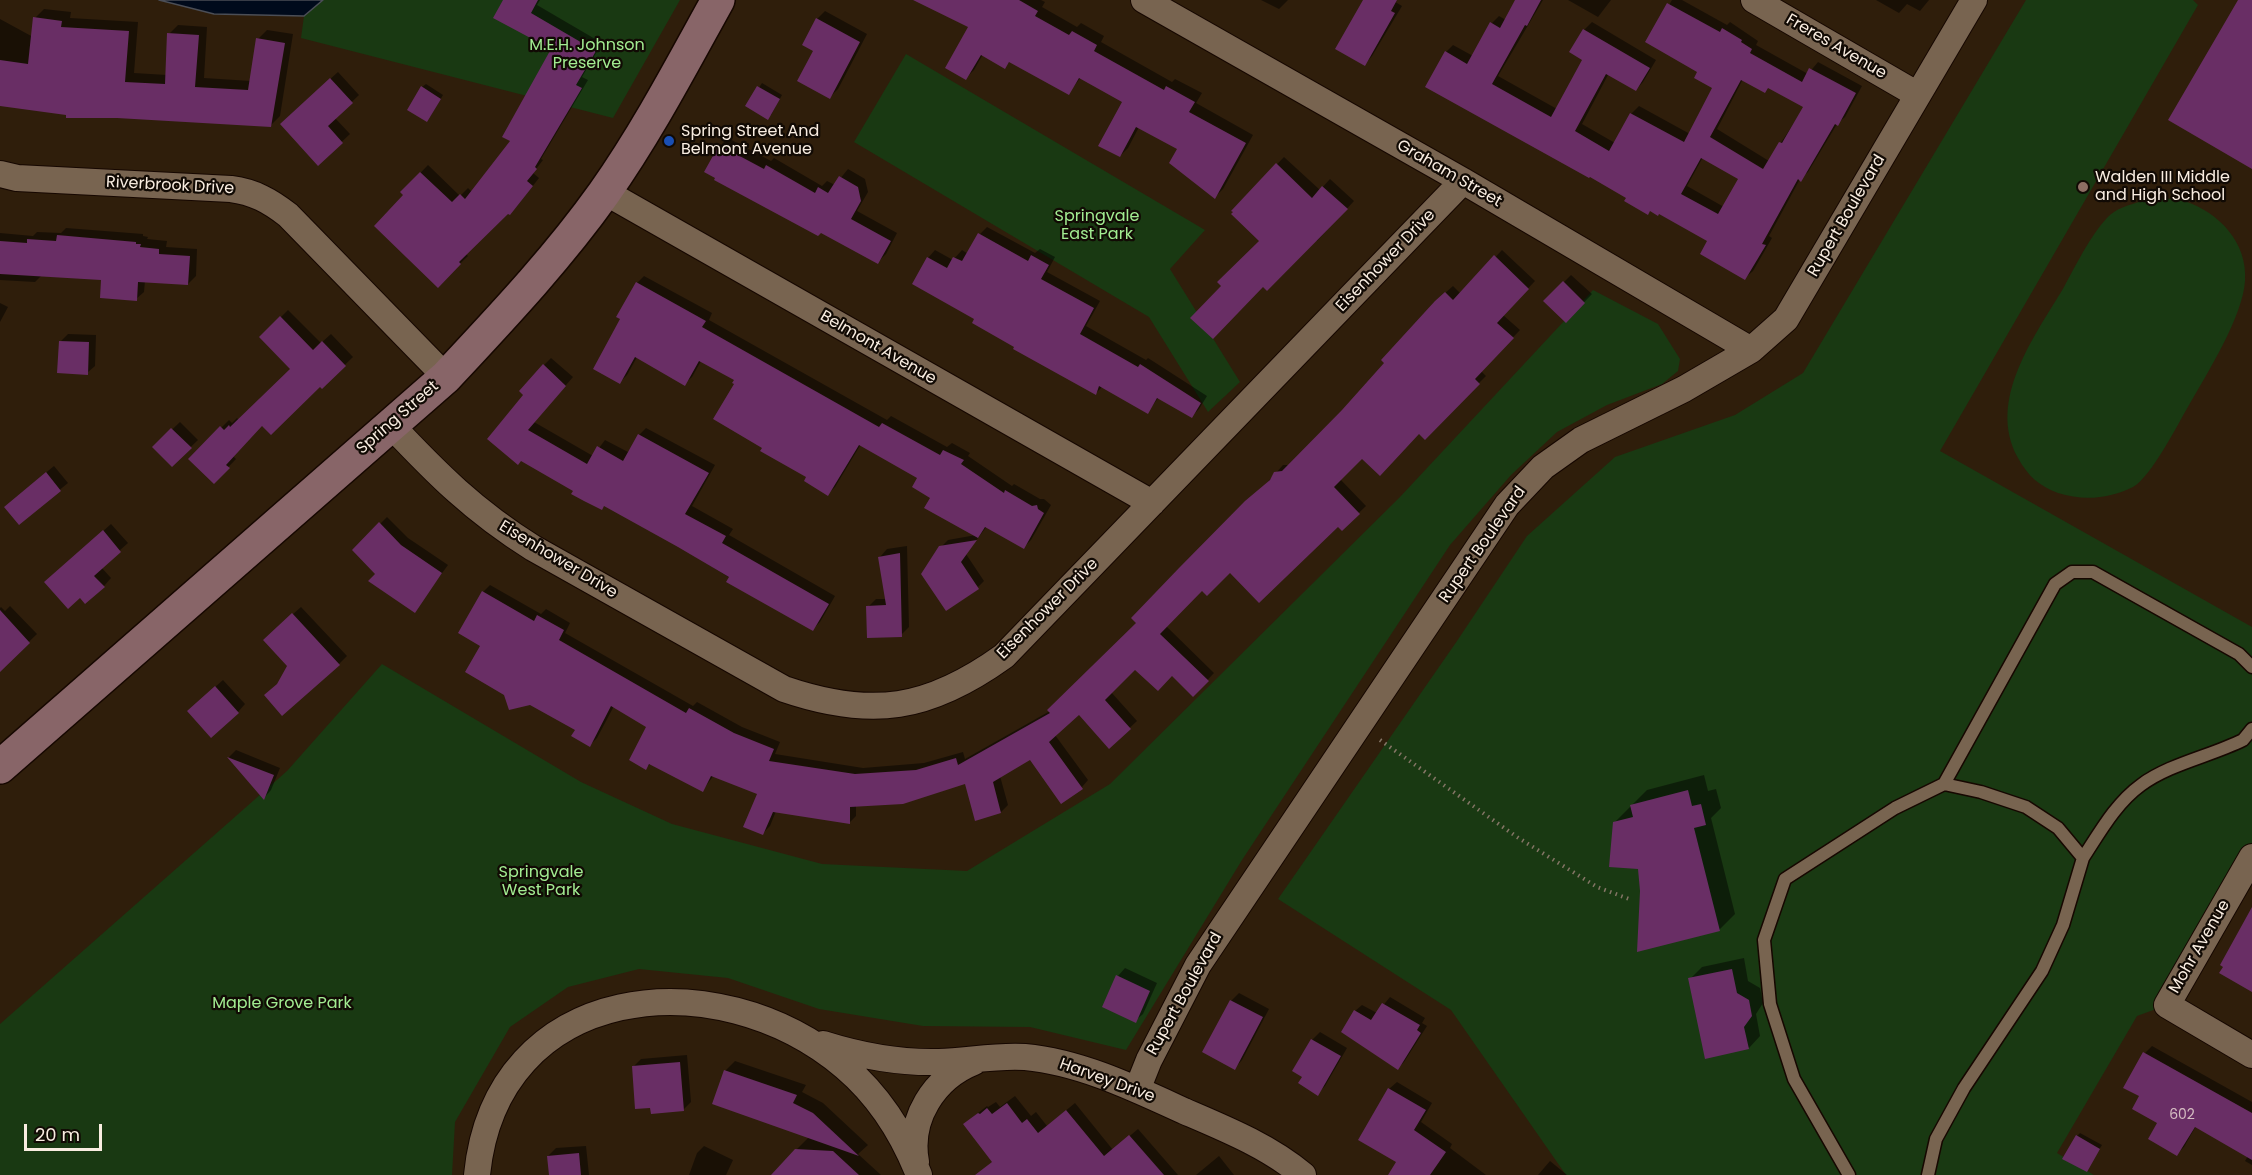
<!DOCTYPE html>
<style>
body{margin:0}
#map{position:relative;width:2252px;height:1175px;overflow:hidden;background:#2f1e0b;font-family:Poppins,sans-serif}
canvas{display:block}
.scale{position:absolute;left:24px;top:1124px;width:78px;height:27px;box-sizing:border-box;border:3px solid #f9ede1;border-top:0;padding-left:8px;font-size:18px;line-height:21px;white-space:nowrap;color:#f9ede1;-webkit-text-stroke:4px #110a04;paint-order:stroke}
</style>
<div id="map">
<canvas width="2252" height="1175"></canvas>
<div class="scale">20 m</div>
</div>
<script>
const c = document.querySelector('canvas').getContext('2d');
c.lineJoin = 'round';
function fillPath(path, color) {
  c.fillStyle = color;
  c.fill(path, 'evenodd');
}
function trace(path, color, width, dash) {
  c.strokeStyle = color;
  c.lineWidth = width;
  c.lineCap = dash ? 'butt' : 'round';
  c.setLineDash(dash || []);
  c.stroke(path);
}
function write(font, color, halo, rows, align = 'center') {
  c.font = font + ' Poppins,sans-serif';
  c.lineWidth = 4.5;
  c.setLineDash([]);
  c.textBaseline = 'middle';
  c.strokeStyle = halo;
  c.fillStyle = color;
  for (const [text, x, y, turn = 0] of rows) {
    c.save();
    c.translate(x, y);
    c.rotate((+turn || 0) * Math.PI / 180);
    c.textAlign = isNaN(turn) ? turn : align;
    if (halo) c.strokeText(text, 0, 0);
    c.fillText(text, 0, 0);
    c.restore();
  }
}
fillPath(new Path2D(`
 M323 0H680L613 118 301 38 304 16Z
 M2026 0H2193L2198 5 1940 451 2252 627V857L2167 1005 2137 1016 2057 1153 2094 1175H1566L1451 1010 1278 899 1457 641 1527 536 1615 457 1735 415 1803 373Z
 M906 54 1205 230 1170 269 1240 382 1208 412 1149 317 854 142Z
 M2153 198C2163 199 2175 198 2184 201 2219 212 2248 243 2245 281 2243 316 2207 374 2189 405 2178 424 2151 477 2133 487 2109 499 2083 501 2058 493 2039 486 2028 476 2018 458 1986 400 2035 336 2064 287 2075 267 2096 224 2114 212 2124 205 2141 202 2153 198Z
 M1593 290 1658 324 1680 359 1678 371 1662 384 1607 405 1557 432 1511 475 1450 545 1242 860 1126 1050 1030 1027 923 1026 819 1009 728 978 639 969 568 987 510 1027 455 1122 452 1175H0V1024L287 771 382 664 581 782 672 824 822 864 967 871 1110 784 1400 497Z`), '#193912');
const water = new Path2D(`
 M159 0H323L304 16 214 14Z`);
fillPath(water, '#000a1b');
trace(water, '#4b4e56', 1.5);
fillPath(new Path2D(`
 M505 0H540L537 5 602 43 582 77 588 80 541 159 543 160 533 173 539 178 517 206 510 213 508 212 466 254 468 256 437 286 405 195 402 192 428 165 460 196 468 188 472 192 513 141 553 48Z
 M949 0H1041L1045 2 1042 7 1077 27 1081 23 1104 36 1101 42 1172 82 1175 79 1202 93 1196 103 1253 135 1223 189 1215 197 1179 148 1139 127 1128 148 1120 156 1124 102 1081 77 1068 94 1010 61 1005 67 983 54 974 70 966 78 970 27Z
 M1261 0H1288L1279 9Z
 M1365 0H1392L1402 6 1372 56 1365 64Z
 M1517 0H1543L1498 76 1557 109 1584 59 1571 51 1584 30 1592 22 1656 60 1643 82 1636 90 1609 73 1582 124 1615 143 1631 114 1639 106 1690 134 1714 87 1699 71 1647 42 1672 0H1682L1727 25 1730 22 1758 41 1756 45 1808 74 1818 62 1862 86 1845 117 1837 124 1808 172 1800 179 1769 236 1772 238 1753 271 1745 278 1709 241 1628 197 1446 52 1453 45 1473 56 1492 23 1499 16 1506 20ZM1743 79 1769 87 1805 106 1769 161 1717 129ZM1703 157 1740 179 1724 207 1687 186Z
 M1568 0H1611L1598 17Z
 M1876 0H1929L1920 11 1907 4 1899 13Z
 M44 9 71 12 70 18 138 22 134 73 167 75 169 34 178 25 207 27 204 78 251 81 258 39 267 30 293 34 280 116 271 125 67 114 0 105V19L33 37 35 18Z
 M825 11 867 34 838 89 830 97 815 50 817 19Z
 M338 72 359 95 335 118 350 134 318 164 289 116Z
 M762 83 782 95 771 115 747 106Z
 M426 84 443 95 430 117 422 87Z
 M728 138 771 161 774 158 822 186 827 181 835 185 848 169 865 179 868 192 857 211 897 233 886 254 878 262 720 146Z
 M1284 157 1320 190 1330 179 1354 201 1317 241 1316 240 1263 285H1223L1261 241 1233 210Z
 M987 227 1035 253 1040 249 1055 257 1047 272 1100 301 1086 326 1146 360 1148 358 1207 396 1199 409 1192 416 1159 397 1147 413 1103 386 1096 393 1016 347 976 319 928 258 935 250 953 260 962 250 968 254 980 234Z
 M66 228 143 234V236L148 237 147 239 167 241 166 247 197 249 196 276 188 284 145 281 144 292 136 299 103 278 42 275 35 282 0 280V233L33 236 37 232 61 233Z
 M1502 250 1535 281 1503 315 1520 330 1481 371 1486 376 1425 437 1420 432 1362 457 1340 479 1366 506 1342 529 1338 525 1230 570 1202 589 1166 626 1214 673 1193 695 1172 674 1135 668 1111 692 1137 721 1109 747 1079 713 1055 735 1088 780 1082 787 1031 758 1000 776 1008 805 1001 812 966 782 856 806V816L849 823 776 811 770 826 763 833 759 793 714 775 703 790 651 763 646 768 648 726 614 706 597 738 590 745 577 730 531 703 505 694 482 645 483 592 490 585 541 614 546 609 570 623 565 633 693 706 697 702 742 727 780 742 775 754 863 768 924 763 963 752 965 759 1050 711 1138 623 1276 473 1283 465H1290L1343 411 1444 294 1453 286 1461 294Z
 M1571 275 1592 294 1566 321 1545 301Z
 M644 276 712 313 709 320 887 420 891 416 947 447 952 443 970 453 968 456 1012 486 1014 484 1040 499H1044L1051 505 1031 540 1024 547 987 526 966 554 984 581 978 587 941 547 948 540 976 535 933 497 919 478 861 444 835 487 828 494 808 476 764 447 736 380 701 361 692 377 684 384 637 357 627 375 620 382 622 318 637 283Z
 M0 303 8 307 0 322Z
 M288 310 321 343 331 334 353 357 322 387 320 385 262 425 233 456 236 459 214 482 190 459 229 420 232 423 237 418 239 420 292 369 261 337Z
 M68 334 96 335 95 366 87 373 61 341Z
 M551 358 573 377 534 422 593 456 605 440 628 452 639 435 646 428 715 465 692 506 733 529 729 535 835 596 820 622 813 629 678 546 521 459 525 395 544 365Z
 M180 422 198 440 172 465 154 447Z
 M54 466 68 483 19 523 14 499Z
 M387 517 408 538 448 565 414 611 354 550Z
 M111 524 128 543 101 567 111 578 104 586 54 575Z
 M907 546 909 627 901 635 868 607 876 599H886L880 557 887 549Z
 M10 606 37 634 8 662 0 653V608L1 607 5 611Z
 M301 607 347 656 339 664 280 683 289 666 273 632Z
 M223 680 245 704 238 712 197 703Z
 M236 750 280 768 271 790 264 798 229 757Z
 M1704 775 1708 791 1716 789 1721 808 1711 818 1735 914 1719 930 1641 891 1639 868 1614 823 1647 790Z
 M1744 958 1748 981 1760 988 1763 1003 1756 1014 1760 1036 1749 1048 1690 979 1702 967Z
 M1125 968 1157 983 1143 1014 1135 1021 1118 976Z
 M1239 993 1269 1009 1242 1060 1235 1068 1231 1001Z
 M1390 997 1425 1018 1422 1023 1427 1026 1404 1062 1397 1069 1355 1011 1362 1005 1377 1013Z
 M1320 1032 1347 1048 1325 1086 1317 1094 1312 1040Z
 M2152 1046 2252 1102V1165L2245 1161 2248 1156 2196 1126 2184 1147 2177 1154 2141 1096 2145 1053Z
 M687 1055 691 1102 683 1110 634 1066 641 1059Z
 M735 1061 806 1085 802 1092 823 1103 868 1145 858 1154 881 1175H780L796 1150 809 1137 725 1071Z
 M1397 1082 1432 1103 1421 1122 1452 1144 1450 1148 1486 1175H1396L1398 1162 1389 1089Z
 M1015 1096 1031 1116 1036 1112 1047 1126 1075 1103 1113 1150 1138 1129 1178 1175H985L982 1171 994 1161 973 1117 987 1106 988 1107 996 1102 1000 1107Z
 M2080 1133 2102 1145 2086 1170 2077 1136Z
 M586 1146 589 1175H550L548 1156 556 1148Z
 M704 1146 733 1160 726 1175H689L697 1153Z
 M1219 1156 1234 1175H1196Z
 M1550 1161 1567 1175H1538Z`), '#0007');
fillPath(new Path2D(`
 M503 0H538L531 13 596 51 576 85 582 88 535 167 537 169 527 181 533 186 510 215 508 214 459 262 461 264 438 288 374 226 403 195 400 192 420 172 452 202 460 194 465 199 510 141 502 137 551 49 493 18Z
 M913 0H1019L1038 11 1035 16 1069 35 1072 31 1097 45 1094 51 1164 90 1166 86 1195 102 1189 112 1246 143 1215 199 1169 163 1177 149 1136 127 1120 157 1098 146 1122 102 1079 78 1069 95 1009 62 1005 69 981 55 966 80 945 68 968 27Z
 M1363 0H1397L1391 11 1395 13 1365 66 1335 49Z
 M1515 0H1541L1527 26 1525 25 1492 84 1551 117 1582 60 1569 52 1583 29 1650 68 1636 91 1606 74 1575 131 1609 151 1630 113 1684 142 1712 88 1694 78 1697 72 1645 42 1667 3 1720 32 1722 28 1742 40 1741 42 1752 49 1750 53 1802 82 1809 68 1856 93 1838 126 1835 124 1801 182 1798 179 1762 244 1766 245 1745 280 1700 254 1707 241 1659 214 1658 216 1650 211 1648 215 1624 201 1626 198 1590 177 1589 178 1425 87 1445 51 1467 64 1490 22 1500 28ZM1741 80 1765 93 1768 88 1803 107 1782 143 1779 142 1763 169 1710 137ZM1701 158 1738 179 1718 214 1681 194Z
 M2238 0H2252V169L2168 120Z
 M33 17 62 21 61 27 129 31 125 82 165 84 167 33 199 35 195 87 248 90 256 38 285 43 271 127 117 118H66V115L0 106V60L28 64Z
 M816 18 860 42 830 99 797 81 813 51 802 45Z
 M330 78 353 103 328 126 343 143 318 166 280 124Z
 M421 86 441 99 427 122 407 110Z
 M757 86 780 99 768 120 745 106Z
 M719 145 764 169 766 165 815 193 818 187 828 193 839 176 858 187 861 201 851 219 891 241 878 264 821 233 818 236 714 180 715 178 704 172Z
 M1276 163 1312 198 1322 186 1348 209 1267 291 1263 287 1213 339 1190 318 1221 286 1217 282 1259 241 1231 214 1233 212 1231 211Z
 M978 233 1028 261 1031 255 1049 265 1041 279 1094 308 1080 334 1138 367 1140 364 1201 403 1192 418 1157 398 1148 414 1099 386 1096 395 1013 349 1014 347 972 323 974 319 912 284 927 257 947 268 953 257 962 261Z
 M57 235 136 242V244H141L140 247 159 249V254L190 256 188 285 138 282 137 301 100 298 101 280 0 274V241L27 243V239L56 241Z
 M1494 255 1529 289 1497 323 1514 338 1475 379 1480 384 1425 440 1419 434 1380 476 1362 459 1334 487 1360 514 1342 531 1338 527 1259 603 1230 573 1207 596 1202 591 1160 634 1209 681 1193 697 1172 676 1158 691 1135 670 1105 700 1131 729 1109 749 1079 715 1049 742 1083 789 1061 804 1030 760 993 782 1001 813 975 821 965 784 903 804 850 807V824L773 812 763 835 743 827 757 794 711 776 703 792 649 764 646 770 629 760 646 727 611 706 590 747 571 736 575 730 530 705 509 710 504 695 465 672 480 646 458 633 482 591 534 621 537 615 564 630 559 640 686 713 689 708 734 733 774 749 769 761 855 774 916 770 956 758 958 765 1050 713 1047 710 1136 623 1131 618 1179 568 1245 501 1270 480 1274 472 1282 471 1342 410 1384 363 1381 360 1435 301 1445 292 1453 300Z
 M1563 281 1585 303 1566 323 1543 301Z
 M636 282 706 321 702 327 879 427 882 423 940 455 943 450 964 460 961 464 1004 493 1005 490 1032 506 1037 505 1038 509 1044 513 1024 549 985 527 978 538 924 508 930 498 912 487 917 478 859 445 828 496 804 481 806 477 760 451 762 448 713 419 734 384 732 383 734 380 699 361 685 386 635 357 620 384 593 369 620 319 616 317Z
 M280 316 313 350 322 341 346 366 322 389 320 387 271 435 262 426 226 465 230 468 214 484 188 459 220 426 224 430 229 425 230 427 290 369 259 337Z
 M59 341 89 342 88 375 57 373Z
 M543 364 566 386 528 430 587 464 597 446 623 461 638 434 709 473 685 514 726 536 722 543 829 604 813 631 726 582 729 577 678 547 604 506 602 510 584 501 571 494 573 491 521 461 518 465 487 439 523 395 519 391Z
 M171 428 192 448 172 467 152 447Z
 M46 472 61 491 19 525 4 507Z
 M379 522 401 545 442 573 415 613 368 581 375 574 352 550Z
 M103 530 121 552 94 576 105 587 85 604 80 598 68 609 44 582Z
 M977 540 961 562 979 589 946 611 921 574 939 546Z
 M900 553 902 637 867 638 866 606 886 605 878 557Z
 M0 610 30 643 0 672Z
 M292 613 340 665 282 716 264 695 277 684 287 666 263 640Z
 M215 686 239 713 211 738 187 711Z
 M227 757 274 775 264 800Z
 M1688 790 1692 806 1701 804 1706 825 1694 828 1720 931 1637 952 1640 891 1638 869 1609 867 1613 822 1633 817 1630 805Z
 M2252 907V992L2219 973 2223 967 2220 965Z
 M1732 969 1737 993 1749 1000 1752 1016 1744 1027 1749 1049 1705 1059 1688 978Z
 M1116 975 1150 991 1136 1023 1102 1007Z
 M1230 1000 1263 1017 1235 1070 1202 1052Z
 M1382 1003 1420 1025 1417 1030 1421 1033 1398 1070 1341 1032 1354 1010 1371 1020Z
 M1311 1039 1341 1056 1318 1096 1298 1083 1302 1077 1292 1071Z
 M2143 1052 2252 1113V1160L2195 1127 2177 1156 2148 1139 2157 1123 2132 1109 2139 1096 2123 1088Z
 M680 1062 684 1111 651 1114 650 1108 635 1109 632 1066Z
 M724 1070 797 1095 793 1103 813 1113 859 1156 712 1104Z
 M1388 1088 1426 1110 1414 1130 1446 1152 1430 1175H1388L1396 1162 1358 1140Z
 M1007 1103 1022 1123 1027 1119 1038 1133 1066 1110 1104 1156 1129 1135 1164 1175H975L992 1162 963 1124 978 1113 980 1114 987 1108 992 1114Z
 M2076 1135 2100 1149 2087 1172 2062 1159Z
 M795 1149 833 1151 859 1175H771Z
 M579 1153 581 1175H549L547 1156Z`), '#692e65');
const lane = new Path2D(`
 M1944 784 2055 584 2072 572H2093L2239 654 2252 667
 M2083 858C2100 832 2116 803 2141 785 2169 764 2211 756 2243 740L2252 729
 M1849 1175 1794 1079 1770 1004 1764 940 1785 879 1895 808 1944 784 1981 792 2026 807 2058 828 2083 858 2063 925 2042 971 1964 1088 1936 1139 1928 1175`);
const street = new Path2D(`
 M1144 0 1463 181 1751 350
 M1754 0 1918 95
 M0 174 17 178 231 189C254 192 270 201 288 215L446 377
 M605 192 1152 503
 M390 424C437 474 474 511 533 548L784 689C872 719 929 710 1004 656L1463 181
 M2252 857 2167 1005 2252 1055
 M823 1044C861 1056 900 1063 939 1062 968 1061 997 1055 1025 1057 1080 1062 1134 1088 1184 1111 1226 1129 1268 1146 1303 1175
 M1137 1090 1149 1060 1198 965 1507 505 1543 467 1581 440 1684 389 1751 350 1786 319 1974 0
 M916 1162C908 1119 934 1078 974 1062
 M477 1175C496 981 717 958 845 1067 879 1096 903 1134 919 1175`);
const secondary = new Path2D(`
 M0 767 446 377C501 318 557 259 604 193 647 132 682 65 718 0`);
trace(lane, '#160700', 15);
trace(street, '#160700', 28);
trace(secondary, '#160700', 36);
trace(new Path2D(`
 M1380 740 1517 837 1597 887 1629 899`), '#847565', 4, [1.5, 4.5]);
trace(lane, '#786450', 12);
trace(street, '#786450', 26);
trace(secondary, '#886568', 33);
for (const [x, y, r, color] of [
 [669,141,6,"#1a4fb4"],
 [2083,187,6,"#8d6e63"]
]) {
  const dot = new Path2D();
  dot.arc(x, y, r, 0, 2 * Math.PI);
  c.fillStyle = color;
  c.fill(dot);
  trace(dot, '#110a04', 2);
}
write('14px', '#d5bdc2', null, [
 ["602",2182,1115]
]);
write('16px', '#a2ec91', '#110a04', [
 ["M.E.H. Johnson",587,46],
 ["Preserve",587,64],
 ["Springvale",1097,217],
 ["East Park",1097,235],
 ["Springvale",541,873],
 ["West Park",541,891],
 ["Maple Grove Park",282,1004]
]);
write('16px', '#f9ede1', '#110a04', [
 ["Freres Avenue",1836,47,30],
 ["Graham Street",1449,174,30],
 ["Riverbrook Drive",170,186,3],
 ["Rupert Boulevard",1847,216,-60],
 ["Eisenhower Drive",1386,261,-46],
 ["Belmont Avenue",878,348,30],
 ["Spring Street",398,418,-41],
 ["Rupert Boulevard",1483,545,-55],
 ["Eisenhower Drive",558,560,31],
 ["Eisenhower Drive",1048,609,-45],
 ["Mohr Avenue",2200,947,-60],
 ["Rupert Boulevard",1185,994,-61],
 ["Harvey Drive",1107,1081,20]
]);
write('16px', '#f9ede1', '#110a04', [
 ["Spring Street And",681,132],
 ["Belmont Avenue",681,150],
 ["Walden III Middle",2095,178],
 ["and High School",2095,196]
], 'left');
</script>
